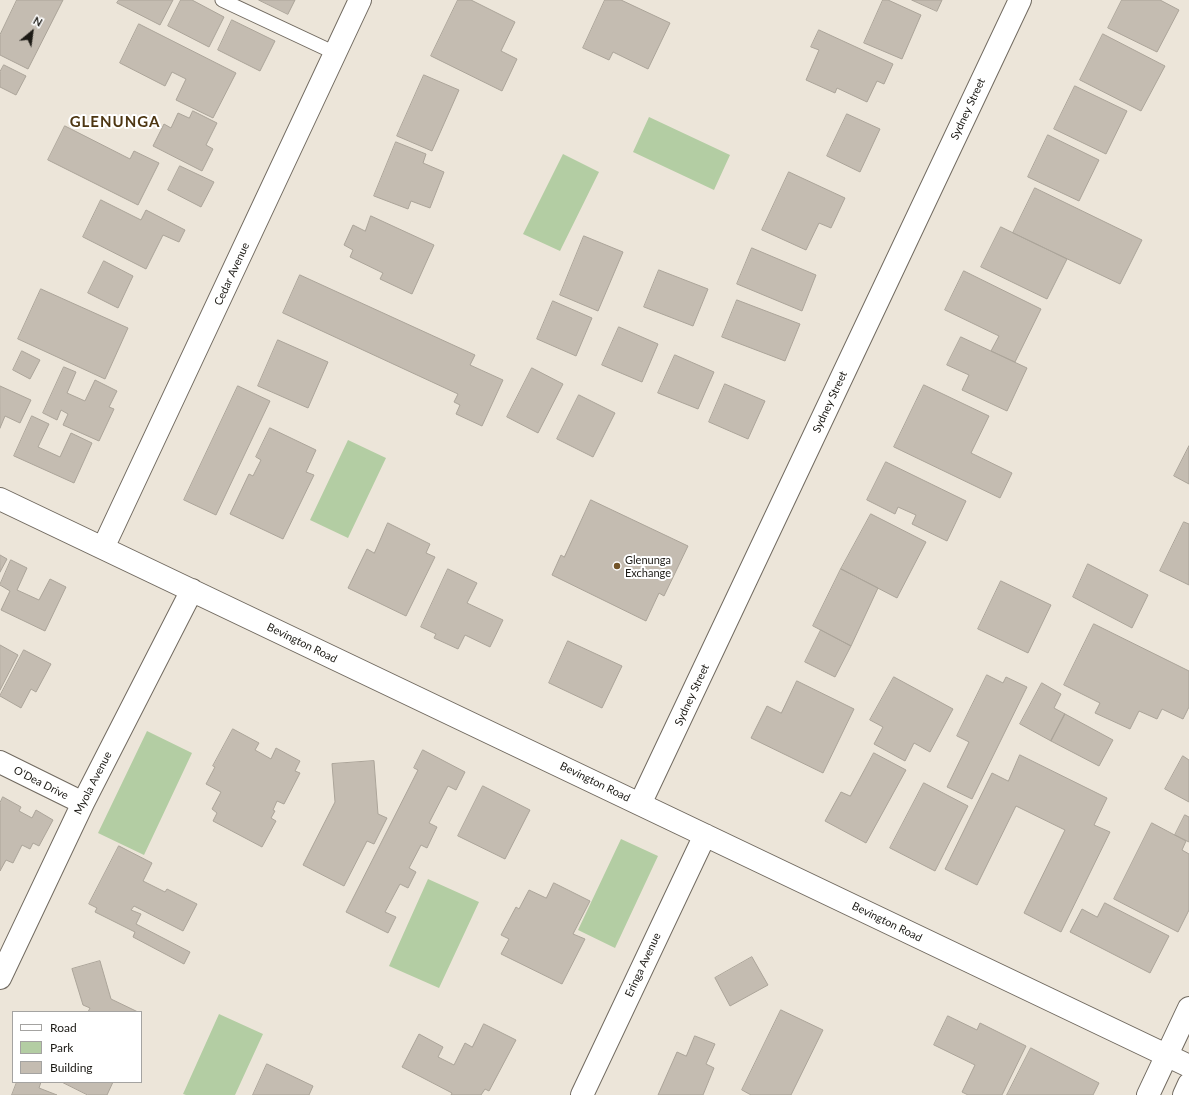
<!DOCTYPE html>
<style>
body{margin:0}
#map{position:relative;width:1189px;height:1095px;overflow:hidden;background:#ece5d9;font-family:Lato,sans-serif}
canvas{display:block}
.legend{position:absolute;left:12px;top:1011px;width:130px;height:72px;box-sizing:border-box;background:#fff;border:1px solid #a4a3a1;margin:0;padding:5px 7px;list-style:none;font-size:12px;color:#1c1a15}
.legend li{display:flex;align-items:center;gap:8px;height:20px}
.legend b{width:20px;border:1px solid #a4a3a1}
.north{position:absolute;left:12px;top:12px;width:40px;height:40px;-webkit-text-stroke:3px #fff;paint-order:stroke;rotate:29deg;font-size:11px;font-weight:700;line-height:16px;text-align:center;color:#1c1a15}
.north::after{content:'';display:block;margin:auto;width:14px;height:18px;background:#1c1a15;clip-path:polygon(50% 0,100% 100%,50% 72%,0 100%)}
</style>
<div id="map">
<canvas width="1189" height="1095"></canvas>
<ul class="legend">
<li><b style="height:5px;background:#fff"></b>Road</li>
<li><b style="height:11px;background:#b3cda3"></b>Park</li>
<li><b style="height:11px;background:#c4bcb1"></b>Building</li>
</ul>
<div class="north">N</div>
</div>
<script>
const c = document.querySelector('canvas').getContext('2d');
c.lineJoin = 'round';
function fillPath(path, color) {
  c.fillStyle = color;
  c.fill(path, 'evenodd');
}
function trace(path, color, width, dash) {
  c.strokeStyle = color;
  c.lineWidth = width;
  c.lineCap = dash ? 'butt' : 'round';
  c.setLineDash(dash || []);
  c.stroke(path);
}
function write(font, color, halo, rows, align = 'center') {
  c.font = font + ' Lato,sans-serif';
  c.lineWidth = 4;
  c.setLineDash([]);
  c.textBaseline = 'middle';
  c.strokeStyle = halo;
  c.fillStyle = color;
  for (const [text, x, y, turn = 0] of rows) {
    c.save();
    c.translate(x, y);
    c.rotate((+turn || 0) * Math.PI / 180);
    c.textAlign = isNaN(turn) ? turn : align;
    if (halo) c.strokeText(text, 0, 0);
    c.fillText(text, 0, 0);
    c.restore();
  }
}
fillPath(new Path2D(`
 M649 117 730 155 714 190 633 152Z
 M563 154 599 172 560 251 523 234Z
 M348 440 386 458 348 538 310 520Z
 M147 731 192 753 144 855 98 833Z
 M621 839 658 856 615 948 578 930Z
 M428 879 479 902 439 988 389 966Z
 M219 1014 263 1034 235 1095H186L183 1094Z`), '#b3cda3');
const building = new Path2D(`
 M17 0H63L28 69 0 55V35Z
 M119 0H173L160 25 117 3Z
 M181 0H192L224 17 209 47 168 26Z
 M259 0H295L288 14Z
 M458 0H471L515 22 501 51 517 59 502 91 431 56Z
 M605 0H621L670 23 648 69 613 52 609 60 583 48Z
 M883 0H888L921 15 902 59 864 43Z
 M912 0H942L937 11Z
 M1122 0H1160L1179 10 1157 52 1108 28Z
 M232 20 275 41 260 71 218 50Z
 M139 24 236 73 213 118 176 100 186 79 172 72 165 86 120 63Z
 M819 30 893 64 884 84 877 81 867 102 837 88 835 93 806 80 819 50 811 47Z
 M1103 34 1165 66 1141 111 1080 80Z
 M4 65 26 76 16 95 0 87V72Z
 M424 75 459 90 432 151 397 136Z
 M1075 86 1127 111 1106 154 1054 129Z
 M193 111 217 123 206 145 213 149 202 171 153 146 164 124 171 128 178 113 189 118Z
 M847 114 880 129 860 172 827 156Z
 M65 126 130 159 134 151 159 163 138 205 48 160Z
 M1048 135 1099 160 1079 201 1028 177Z
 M396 142 426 154 423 163 444 172 430 208 411 201 408 209 374 196Z
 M180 166 214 182 201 207 168 190Z
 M789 172 845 198 831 228 819 223 806 250 762 230Z
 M1035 188 1142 240 1120 284 1013 233Z
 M101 200 141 220 146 210 185 230 179 242 163 235 146 269 83 237Z
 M371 216 434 245 412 294 380 279 383 273 350 257 353 250 344 245 353 225 365 231Z
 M1001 227 1067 259 1047 299 981 267Z
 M584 236 623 252 598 311 560 295Z
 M752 248 816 275 802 311 737 284Z
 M104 261 133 276 118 308 88 293Z
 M659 270 708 289 693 326 644 307Z
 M964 271 1041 309 1015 362 991 351 999 336 945 310Z
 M300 275 475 355 470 365 503 380 482 426 456 414 460 405 454 402 458 394 283 313Z
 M41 289 128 328 105 379 18 339Z
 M737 300 800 324 785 361 722 337Z
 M553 301 592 318 576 356 537 339Z
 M619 327 658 344 642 382 602 365Z
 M961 337 1027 368 1007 411 962 390 969 375 947 365Z
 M278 340 328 362 308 408 258 386Z
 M22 351 40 360 30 379 13 370Z
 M675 355 714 372 698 409 658 393Z
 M64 367 76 372 67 393 85 401 95 380 117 391 109 407 114 409 99 441 63 425 68 414 61 410 57 420 43 413Z
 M532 368 563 384 538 433 507 417Z
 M725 384 765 401 748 439 709 422Z
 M924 385 989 416 971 453 1012 473 1000 498 894 447Z
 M0 386 31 400 20 423 5 416 0 428Z
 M238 386 270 401 216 515 184 500Z
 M579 395 615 413 593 457 557 439Z
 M32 416 49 424 38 447 60 457 71 433 92 443 74 483 14 456Z
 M270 428 316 450 306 472 314 475 283 539 230 514 249 474 253 476 261 460 256 457Z
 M1189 446V484L1174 476Z
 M886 462 966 501 947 541 912 524 916 515 898 507 895 514 867 500Z
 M591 500 688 546 664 596 659 593 646 621 552 575 561 555 564 557Z
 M871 514 926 542 897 598 841 569Z
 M1184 522 1189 524V585L1160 571Z
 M388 523 430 544 426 553 435 557 406 616 348 588 367 549 374 553Z
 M0 555 7 559 0 572Z
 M11 560 27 568 17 590 39 600 50 579 66 587 45 631 1 610 10 591 0 585Z
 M1088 564 1148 595 1132 628 1073 597Z
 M448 569 477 583 467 603 503 620 490 647 465 635 458 649 434 638 436 634 421 627Z
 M841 569 878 588 851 646 813 626Z
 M1001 581 1051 605 1028 653 978 629Z
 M1094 624 1189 671V707L1183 719 1162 709 1157 719 1139 711 1130 729 1095 713 1100 703 1064 685Z
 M821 630 851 646 835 677 805 662Z
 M568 641 622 666 602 708 549 683Z
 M0 645 18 655 0 690Z
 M24 650 51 664 36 692 31 689 21 708 0 696Z
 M987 675 1003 683 1006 677 1027 687 972 799 947 787 969 742 957 736Z
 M894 677 953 709 930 752 914 743 905 761 874 744 883 727 870 720Z
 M797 681 854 709 823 773 751 738 767 706 781 713Z
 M1042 683 1061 694 1054 708 1065 714 1051 741 1020 724Z
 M1065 714 1113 740 1099 766 1051 741Z
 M233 729 259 743 255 750 271 759 276 748 300 761 295 771 300 773 284 804 277 801 273 810 275 811 271 818 276 821 262 847 213 821 217 813 212 809 221 792 206 784 215 767 213 766Z
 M423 750 465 772 456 790 448 786 429 823 437 827 427 848 421 845 409 868 416 872 408 888 400 884 385 912 396 917 388 933 346 912 418 770 414 768Z
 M874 753 906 770 866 843 825 821 841 792 850 796Z
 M1020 755 1107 798 1094 825 1110 832 1061 932 1024 913 1065 830 1016 806 977 885 945 869 992 773 1008 781Z
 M1183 756 1189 760V802L1165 789Z
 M374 761 378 814 387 818 374 844 367 841 344 886 303 865 335 802 332 764Z
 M924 783 968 806 935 871 890 848Z
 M483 786 530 810 505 859 458 836Z
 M3 797 21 807 19 811 32 818 36 810 53 820 39 846 33 843 30 849 22 845 13 863 6 860 0 871V803Z
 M1185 815 1189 817V842L1175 835Z
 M1152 823 1186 841 1182 850 1189 854V910L1178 932 1114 899Z
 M119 846 152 863 143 881 165 892 167 889 197 904 183 931 134 906 131 910 141 914 136 924 190 952 184 964 133 937 135 932 95 912 97 908 89 904Z
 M554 883 590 901 573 934 585 939 562 984 501 954 509 939 501 935 516 907 519 909 529 890 546 898Z
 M1105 903 1169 936 1150 973 1070 932 1082 909 1097 917Z
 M752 957 768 985 730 1006 715 978Z
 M100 961 111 999 138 1012H88L90 1008 83 1005 72 969Z
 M781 1010 823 1030 791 1095H751L742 1090Z
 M948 1016 977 1030 980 1023 1026 1046 1002 1095H968L962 1092 975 1065 934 1045Z
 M484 1024 516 1040 489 1091 485 1089 481 1095H451L452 1093 402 1067 419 1034 443 1047 438 1057 454 1065 465 1043 472 1047Z
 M695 1036 715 1044 706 1064 714 1068 703 1095H658L677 1052 686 1056Z
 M1031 1048 1099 1083 1093 1095H1007Z
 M267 1064 313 1086 309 1095H253Z
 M17 1082H41L39 1088 57 1095H12Z
 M62 1082H113L107 1095H88Z`);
fillPath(building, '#c4bcb1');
trace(building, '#aba499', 1);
const service = new Path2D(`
 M222 0 335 53`);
const minor = new Path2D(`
 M0 499 1189 1066
 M103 548 360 0
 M0 762 83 803
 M640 804 1020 0
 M0 978 83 803 192 590
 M582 1095 705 835`);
const trunk = new Path2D(`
 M1148 1095 1189 1008
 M1184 1095 1189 1084`);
trace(service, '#716a60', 15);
trace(minor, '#716a60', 24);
trace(trunk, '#716a60', 24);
trace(service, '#fff', 13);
trace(minor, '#fff', 22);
trace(trunk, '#fff', 22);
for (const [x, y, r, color] of [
 [617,566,4,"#735429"]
]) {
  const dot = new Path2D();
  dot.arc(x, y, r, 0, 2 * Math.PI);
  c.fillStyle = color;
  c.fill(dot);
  trace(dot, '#fff', 1.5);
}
write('11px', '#1c1a15', '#fff', [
 ["Sydney Street",968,109,-65],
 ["Cedar Avenue",232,274,-65],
 ["Sydney Street",830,402,-65],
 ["Bevington Road",302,643,26],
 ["Sydney Street",692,695,-65],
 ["Bevington Road",595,782,26],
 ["O'Dea Drive",41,783,27],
 ["Myola Avenue",93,783,-63],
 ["Bevington Road",887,922,26],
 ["Eringa Avenue",643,965,-65]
]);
write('11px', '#1c1a15', '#fff', [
 ["Glenunga",625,560],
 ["Exchange",625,573]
], 'left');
c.letterSpacing = '1px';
write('bold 15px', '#4d3612', '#fff', [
 ["GLENUNGA",115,122]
]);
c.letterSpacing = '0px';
</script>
